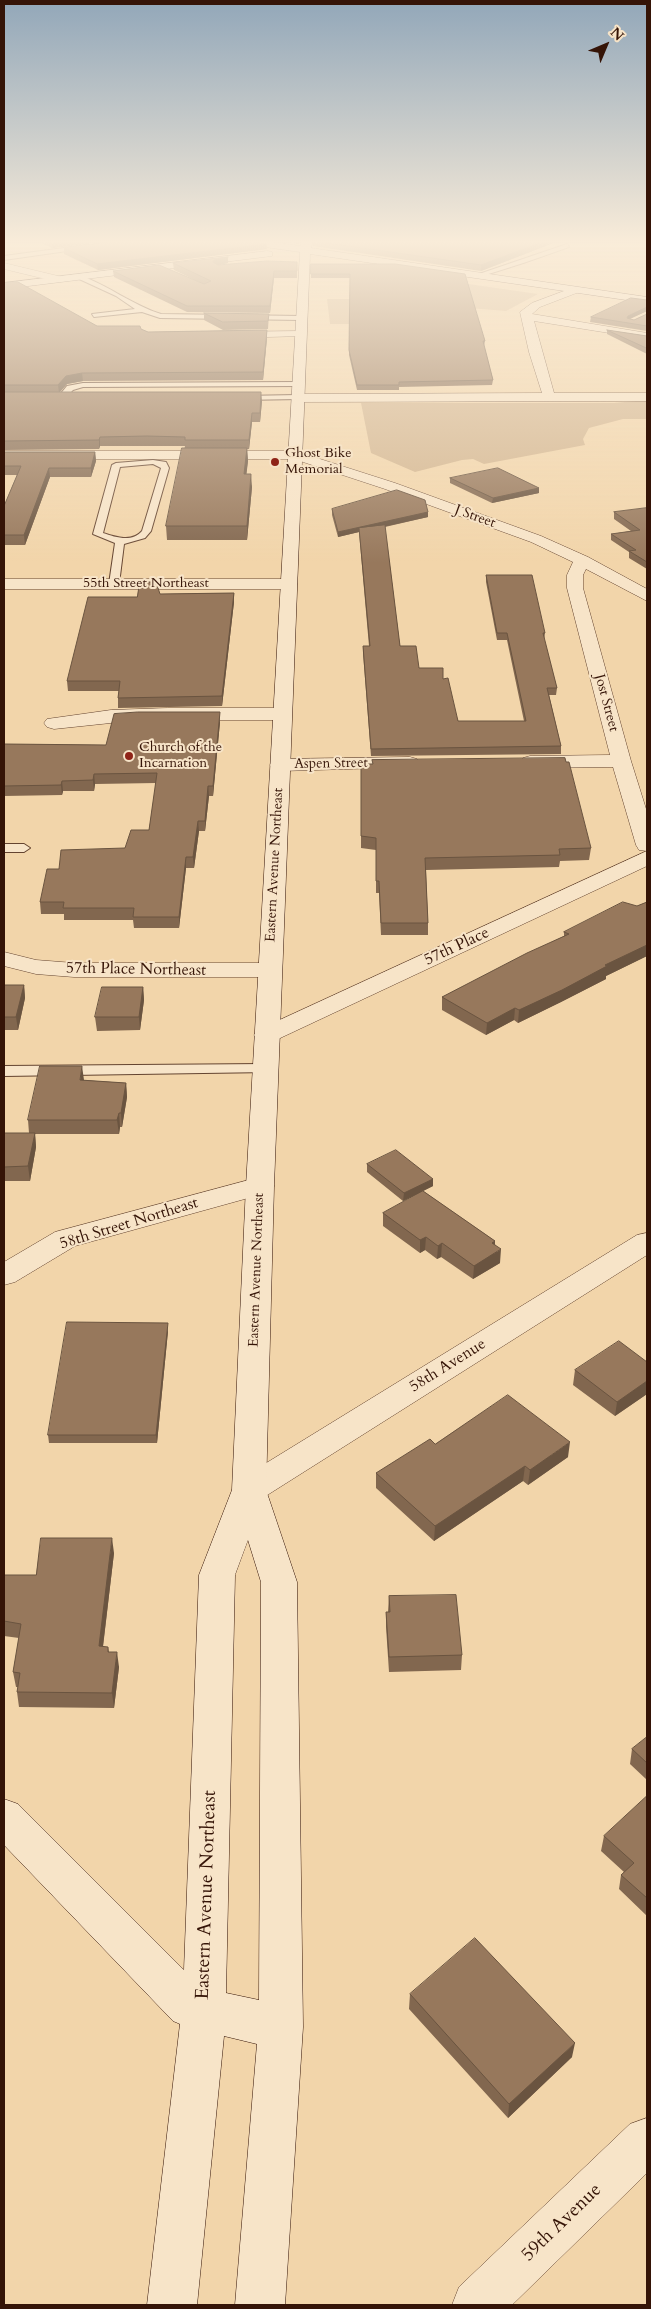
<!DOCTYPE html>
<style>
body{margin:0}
#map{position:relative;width:651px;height:2309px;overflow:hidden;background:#f2d5aa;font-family:Cardo,serif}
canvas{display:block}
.frame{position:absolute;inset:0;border:5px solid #351407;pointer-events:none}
.north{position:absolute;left:581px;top:20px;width:50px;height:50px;-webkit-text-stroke:4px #f7e4c8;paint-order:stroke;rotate:45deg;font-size:14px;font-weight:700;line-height:20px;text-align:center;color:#351407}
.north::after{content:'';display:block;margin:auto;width:18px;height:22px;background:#351407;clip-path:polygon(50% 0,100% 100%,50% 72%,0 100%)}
</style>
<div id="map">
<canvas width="651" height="2309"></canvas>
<div class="frame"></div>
<div class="north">N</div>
</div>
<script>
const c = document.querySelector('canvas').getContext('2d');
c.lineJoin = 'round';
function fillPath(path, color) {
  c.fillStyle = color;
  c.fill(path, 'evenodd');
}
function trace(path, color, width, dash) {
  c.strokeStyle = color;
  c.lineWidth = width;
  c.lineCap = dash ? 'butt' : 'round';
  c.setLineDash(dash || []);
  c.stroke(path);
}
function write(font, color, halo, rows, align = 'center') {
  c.font = font + ' Cardo,serif';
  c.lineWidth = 4;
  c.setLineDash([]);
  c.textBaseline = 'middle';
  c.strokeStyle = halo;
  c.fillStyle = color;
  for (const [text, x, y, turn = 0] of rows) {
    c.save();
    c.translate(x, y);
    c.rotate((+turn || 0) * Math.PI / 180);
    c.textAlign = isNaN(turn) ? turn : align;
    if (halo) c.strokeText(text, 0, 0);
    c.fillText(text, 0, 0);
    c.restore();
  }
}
fillPath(new Path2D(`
 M427 278 538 294 506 311 456 307 436 324H330L327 299H353Z
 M647 400V419H623L589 428 583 439 585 445 484 464 473 459 462 460 415 472 371 453 361 403H614Z`), '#d2b48e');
const lane = new Path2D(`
 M567 244 569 247C539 258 509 268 479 277L476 275Z
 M86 245 88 248 4 260V256Z
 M79 275C108 285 132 305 161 314L301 316 304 318 301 320 160 318 142 312 94 317 92 314 135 309 116 296 77 278Z
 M298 382H301V386L83 387 73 390 68 395H81V399H62L58 397 67 386 83 383Z
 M298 395 302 397 301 399 240 400 236 398 240 396Z
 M153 460 166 462 169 468 151 531 145 538 124 544 119 584 117 586H111L109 584 115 543 93 534 112 465 116 463ZM153 464 161 468 142 531C132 543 115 537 103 533L120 467Z
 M4 844H24L30 848 24 852H4Z
 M265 1064 270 1066 273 1069 270 1072 4 1076V1066Z`);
const street = new Path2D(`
 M4 263 62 277 63 279 58 282 4 269Z
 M575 287 580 290 579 292 540 307 532 314 647 333V339L534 321 554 393H647V401L298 402 292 398 298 394 542 393 529 352 520 312 532 303Z
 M301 331 305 332 307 334 305 336 229 338 223 335 229 332Z
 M4 451H295L395 483 541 536 588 557 647 589V601L586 569 583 575V588L631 761 647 812V851L639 850 636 845 613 767 530 768 523 766 520 762 523 758 530 756 610 755 567 588V575L573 562 531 542 385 489 294 459H4Z
 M4 579H289L295 581 297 584 295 587 289 589H4Z
 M168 708H282L289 710 291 714 289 718 282 720H139L54 729 47 727 44 723 47 719 111 710Z
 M410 757 417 759 420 763 417 767 280 771 273 769 270 765 273 761 280 759Z
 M647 851V866L276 1040 267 1043 258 1040 254 1035 258 1030Z
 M4 952 36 960 74 963H270L278 965 282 970 278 975 270 977H74L36 974 4 966Z
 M260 1177 270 1180 274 1186 270 1192 75 1246 15 1282 4 1285V1262L55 1232Z
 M647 1233V1255L261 1499 249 1503 237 1499 232 1490 237 1481 637 1235Z
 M647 2118V2173L512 2305H452L459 2287 630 2124Z`);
const secondary = new Path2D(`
 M231 240H257L301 246V240H311V248L647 297V303L310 254 274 1186 266 1490 297 1582 303 2027 285 2305H235L257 2044 224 2036 197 2305H147L180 2024 173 2021 4 1845V1799L18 1804 184 1970 199 1575 232 1490 246 1186 300 252 236 243ZM248 1540 261 1582 259 2000 226 1993 235 1575Z
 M268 251 272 252V256L4 289V283Z`);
trace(lane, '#644430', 2);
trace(street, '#644430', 1);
trace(secondary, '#351407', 1);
fillPath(lane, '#f7e4c8');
fillPath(street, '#f7e4c8');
fillPath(secondary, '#f7e4c8');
fillPath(new Path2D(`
 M36 240H116L52 248Z
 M272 240H300L299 244Z
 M311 240H561L481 271 313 246Z
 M634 240H647V244Z
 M267 244V249L98 270 64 254V248Z
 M173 263H228L219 265 297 268V278H274L270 313 187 312 114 277 113 271 199 282 174 270Z
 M311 264H395L485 341 484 346 493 380 492 385 399 387V390H357L349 355 350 278H311Z
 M4 283 97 326 141 329 148 332 267 330V338L263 380 83 381 67 384 60 392 262 401 260 422H252L249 449H247L248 461 246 474 252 487 247 540H167L166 526 185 446H100L99 449 4 450Z
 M647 300V311L630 319 634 320 647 314V331L590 322 591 317Z
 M204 313 269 314 268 329 223 330 204 320Z
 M607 330 647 336V354L607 334Z
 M4 452H95L96 461 91 477H50L25 545H4V506L17 475H4Z
 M450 478 539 488V493L492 503 450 483Z
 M647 508V576L646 575 647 569 629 558V552L611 540V534L631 531 614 519V512Z
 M332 509 428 512V517L385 527 400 646 419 668 443 679 458 721H524L507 640H497L486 582V575L545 633 544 640 557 688 556 695H549L561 746V754L371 756 363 653V646H369L359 532 338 537 332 515Z
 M234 593V602L222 706 118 708V698L119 691H68L67 681 137 597 160 594Z
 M220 722 213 796H209L205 831H199L194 868H186L179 928H134L133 920H64V914H41L40 902 59 869 125 848 149 830 156 783 95 784 94 791H63L62 795 4 796V744L106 745Z
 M361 764 591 848 589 860 560 861 559 867 426 870 428 923V935H381L379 893H376V850L361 848Z
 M647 902V956L606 976V979L561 1002 518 1023 514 1020 486 1035 442 1010V997L564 936V932L637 906Z
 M4 985H24L25 998 18 1030H4Z
 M143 987 144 1000 140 1030 97 1031 95 1017Z
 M83 1080 126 1083 127 1097 122 1127H120L119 1134H35L36 1147 30 1181H4V1133H29L28 1120Z
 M367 1164 433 1179V1186L423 1191 495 1241V1244L500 1263 473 1279 441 1257 437 1259 425 1250 420 1253 383 1226V1213L422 1192 403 1201 367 1172Z
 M168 1331 157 1443H49L48 1435Z
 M647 1362V1394L615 1416 573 1385 575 1370Z
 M435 1444 568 1457 528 1485 523 1481 434 1541 376 1488V1473Z
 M114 1553 103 1647H108L109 1652 119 1667 114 1708 19 1707 17 1692 18 1687H16L13 1672 19 1638 4 1636V1575H36Z
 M389 1596 462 1655 461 1670 389 1672 386 1627V1612H388Z
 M647 1737V1780L630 1764 632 1749Z
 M647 1796V1916L619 1889 621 1875 624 1872 601 1851 604 1836Z
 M410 1994 572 2057 508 2118 409 2009Z`), '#82674f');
fillPath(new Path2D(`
 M73 240H116L52 248V243Z
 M548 240H561L481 271V265Z
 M267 244V249L98 270 97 264Z
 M228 257V263L215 266 213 262 214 260Z
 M274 271V278L270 313V306Z
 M647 307V311L627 320 626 323 628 316Z
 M267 330V338L263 380V372Z
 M82 373 83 381 67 384 59 393 58 385 66 376Z
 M261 392 262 401 260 422V413Z
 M252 413V422L249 449V440Z
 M100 437V446L99 449V440Z
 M247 448 248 461 245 487 244 474Z
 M95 452 96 461 91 477V468Z
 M49 468 50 477 25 545 24 535Z
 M251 474 252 487 247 540V526Z
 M539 488V493L492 503 493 498Z
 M428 512V517L360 532 359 528V532L338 537V532Z
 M234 593V602L222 706V696Z
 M220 712V722L213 796V786Z
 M94 774 95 784 94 791 93 780Z
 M62 781 63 791 62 795 61 785Z
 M208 786 209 796 205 831V821Z
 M198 821 199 831 194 868 193 857Z
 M186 857V868L179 928V917Z
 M647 945V956L606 976V979L561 1002 518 1023 519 1010 605 965Z
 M24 985 25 998 18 1030 16 1017Z
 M143 987 144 1000 140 1030 139 1017Z
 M515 1008 514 1020 486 1035 487 1023Z
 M82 1066 84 1080 81 1094 80 1080Z
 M126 1083 127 1097 122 1127 121 1113Z
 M119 1113 120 1127 119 1134 117 1120Z
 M35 1133 36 1147 30 1181 28 1166Z
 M433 1179V1186L403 1201 404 1193Z
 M426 1237 425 1250 420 1253V1240Z
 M495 1241 494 1254 501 1249 500 1263 473 1279 474 1266 492 1243Z
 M442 1243 441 1257 437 1259 438 1246Z
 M168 1323V1331L157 1443 156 1435Z
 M647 1381V1394L615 1416 617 1402Z
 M570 1442 568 1457 528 1485 530 1470Z
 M525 1466 523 1481 434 1541 435 1526Z
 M112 1538 114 1553 101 1662 99 1646Z
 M117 1652 119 1667 114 1708 112 1693Z
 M575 2043 572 2057 508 2118 509 2104Z`), '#6a5440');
const building = new Path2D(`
 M46 240H73L52 243Z
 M124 240H240L267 244 97 264 64 248Z
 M313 240H548L481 265 313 241Z
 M228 257 214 260 213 262 218 265 267 261 297 262V271H274L270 306H187L113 271 159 265 204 284 211 281 173 263Z
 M311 264H395L465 274 485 341H483L493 380 399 382V385H357L349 350 350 274H311Z
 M18 282 97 326H140L141 329 148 332 267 330 263 372 82 373 66 376 58 385H4V283Z
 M631 298 647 300V307L628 316 627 318 634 320 647 314V326L591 317Z
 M204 313 269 314 268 321 223 322Z
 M607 330 647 336V348Z
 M4 392H261L260 413H252L249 440H185V437L147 436 100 437 99 440 4 441Z
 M182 448H247L244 474H251L247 526H166Z
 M4 452H95L91 468H49L24 535H4V506L21 466H4Z
 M498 468 539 488 493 498 450 478Z
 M397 490 425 500 428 512 338 532 332 509Z
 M647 508V562L629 551 636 550 611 534 640 530 614 512Z
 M385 525 400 646H416L419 668H443V679L448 678 458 721H526L507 633H497L486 575H532L545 633H543L557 688H547L561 746 371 749 363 646H370L359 528Z
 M140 582H156L160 594 234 593 222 696 118 698 120 681H67L88 597H137Z
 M138 712H220L213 786H208L205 821H198L193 857H186L179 917H133L134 908H63L64 902H40L47 869H59L61 850 125 848 131 830H149L157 773 94 774 93 780 62 781 61 785 4 786V744L106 745 114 714Z
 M565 758 566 762H569L591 848 559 849 560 855 425 858 428 923H381L379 881H376V838L361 836V764H373L372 760Z
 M623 902 637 906 647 902V945L605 965 607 966 562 990 519 1010 515 1008 487 1023 442 997 527 953 569 934 564 932Z
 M4 985H24L16 1017H4Z
 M102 987H143L139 1017H95Z
 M40 1066H82L80 1080 126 1083 121 1113H119L117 1120H28Z
 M4 1133H35L28 1166 4 1167Z
 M396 1150 433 1179 404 1193 367 1164Z
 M423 1191 495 1241 492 1243 501 1249 474 1266 442 1243 438 1246 426 1237 420 1240 383 1213Z
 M67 1322 168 1323 156 1435H48Z
 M619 1341 647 1362V1381L617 1402 575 1370Z
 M508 1395 570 1442 530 1470 525 1466 435 1526 376 1473 430 1439 435 1444Z
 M41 1538H112L99 1646 108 1647V1652H117L112 1693 17 1692 20 1673 13 1672 21 1624 4 1621V1575H36Z
 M456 1595 462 1655 389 1657 386 1612H390L389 1596Z
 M647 1737V1763L632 1749Z
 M647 1796V1898L621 1875 634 1863 604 1836Z
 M475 1938 575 2043 509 2104 410 1994Z`);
fillPath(building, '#97785c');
trace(building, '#6a5440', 1);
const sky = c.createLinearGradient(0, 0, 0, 563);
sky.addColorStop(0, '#92a7b9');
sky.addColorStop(0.43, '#f9ecd9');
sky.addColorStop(1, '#f9ecd900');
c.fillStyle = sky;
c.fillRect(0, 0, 651, 563);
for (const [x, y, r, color] of [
 [275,462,5,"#8f2418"],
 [129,756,5,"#8f2418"]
]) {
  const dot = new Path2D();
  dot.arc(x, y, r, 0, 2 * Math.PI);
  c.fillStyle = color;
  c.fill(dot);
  trace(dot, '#f7e4c8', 2);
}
write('14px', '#351407', '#f7e4c8', [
 ["Ghost Bike",285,454],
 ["Memorial",285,470],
 ["Church of the",139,748],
 ["Incarnation",139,764]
], 'left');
write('14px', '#351407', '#f7e4c8', [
 ["J Street",475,517,20],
 ["55th Street Northeast",146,584],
 ["Jost Street",606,703,75],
 ["Aspen Street",331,764,-1],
 ["Eastern Avenue Northeast",275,865,-87],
 ["Eastern Avenue Northeast",257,1270,-88]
]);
write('16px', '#351407', '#f7e4c8', [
 ["57th Place",457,947,-25],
 ["57th Place Northeast",136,970,1],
 ["58th Street Northeast",129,1224,-17],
 ["58th Avenue",448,1366,-32]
]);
write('19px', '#351407', '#f7e4c8', [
 ["Eastern Avenue Northeast",207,1895,-88],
 ["59th Avenue",562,2223,-44]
]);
</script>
